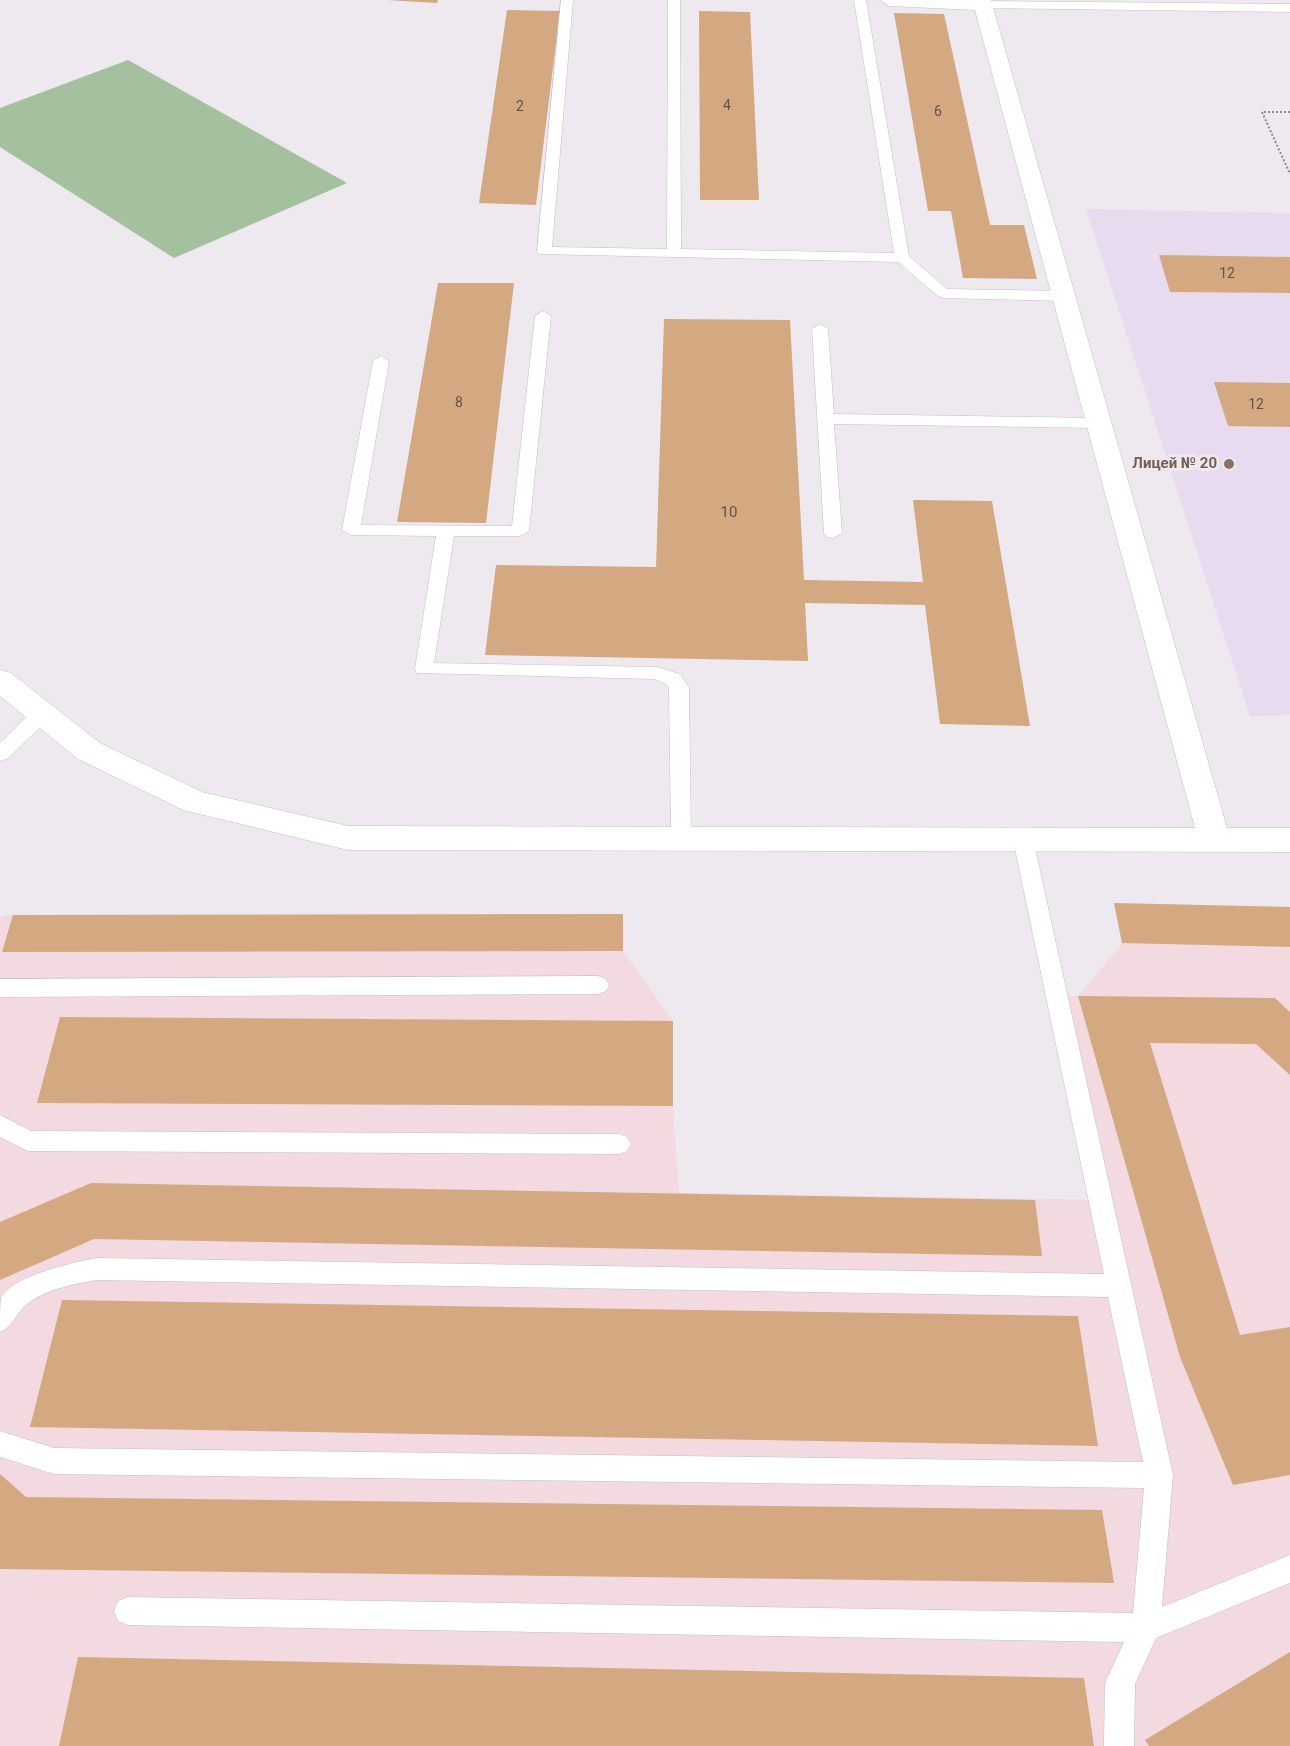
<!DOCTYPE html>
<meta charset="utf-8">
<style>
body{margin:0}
canvas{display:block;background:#ede9ee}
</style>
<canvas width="1290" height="1746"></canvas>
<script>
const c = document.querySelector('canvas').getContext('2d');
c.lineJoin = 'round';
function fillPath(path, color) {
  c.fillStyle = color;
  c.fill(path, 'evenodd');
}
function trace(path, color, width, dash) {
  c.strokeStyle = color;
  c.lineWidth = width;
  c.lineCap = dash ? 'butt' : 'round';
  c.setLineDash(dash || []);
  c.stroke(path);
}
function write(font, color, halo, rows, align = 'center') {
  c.font = font + ' Roboto,sans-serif';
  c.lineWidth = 6;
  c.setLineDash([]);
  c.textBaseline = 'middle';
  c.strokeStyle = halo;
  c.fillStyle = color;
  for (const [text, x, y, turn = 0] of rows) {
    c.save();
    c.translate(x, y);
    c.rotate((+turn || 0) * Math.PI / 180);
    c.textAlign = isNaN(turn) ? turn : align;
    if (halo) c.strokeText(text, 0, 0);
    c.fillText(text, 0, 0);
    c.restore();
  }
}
fillPath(new Path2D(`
 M1114 903 1290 907V1746H0V917L13 915 623 914V951L673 1021V1107L679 1193 1099 1200 1057 996H1078L1122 944Z`), '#f3d9e0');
fillPath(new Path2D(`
 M1086 209 1290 213V715L1250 716Z`), '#e8dbef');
fillPath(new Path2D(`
 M128 60 347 183 174 258 0 147V108Z`), '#a4c09f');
fillPath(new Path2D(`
 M387 0H438L437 3Z
 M507 10 560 11 536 205 479 203Z
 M699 11 750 12 759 200H700Z
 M894 13 944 14 990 225H1024L1037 279 963 278 951 211H928Z
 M1159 255 1290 257V293L1170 292Z
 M438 283H514L486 523 397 522Z
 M664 319 790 320 804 580 923 582 913 500 992 501 1030 726 940 724 925 605 805 603 808 661 485 655 496 565 656 567Z
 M1214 382 1290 383V427L1228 426Z
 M1114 903 1290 907V947L1122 943Z
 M623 914V951L2 952 13 915Z
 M1078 996 1275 998 1290 1012V1075L1256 1044 1150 1043 1240 1335 1290 1327V1475L1233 1485 1180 1357Z
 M60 1017 673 1021V1106L37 1103Z
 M91 1183 1035 1200 1042 1256 94 1239 0 1280V1222Z
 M62 1300 1078 1316 1098 1446 30 1427Z
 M0 1474 26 1497 1102 1510 1114 1583 0 1569Z
 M1290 1652V1746H1149L1145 1740Z
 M78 1657 1084 1678 1094 1746H59Z`), '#d4a981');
const lane = new Path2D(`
 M561 0H573L552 247 667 249 668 0H680L681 249 894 253 854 0H866L909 256 947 289 1064 291 1072 296 1064 301 943 298 938 296 898 262 539 254 537 251Z
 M983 1 1290 4V12L979 8 977 5Z
 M543 311 551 316 529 531 520 536H454L434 663 657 667 680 674 689 688 691 839 688 844 681 847 674 844 671 839 669 688 666 684 655 679 417 673 415 669 436 536 351 535 342 530 373 361 381 356 389 361 361 525 512 526 535 316Z
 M820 324 828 329 834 414 1099 418 1107 423 1099 428 834 424 842 533 833 538 827 537 824 533 812 329Z
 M42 707 49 709 52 714 49 719 7 759 0 761V743L35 709Z
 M1023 831 1030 834 1033 839 1173 1475 1162 1607 1290 1555V1583L1156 1638 1135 1684 1134 1746H1104L1105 1683 1124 1642 128 1625 118 1621 114 1611 118 1601 128 1597 1133 1613 1144 1488 54 1474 0 1457V1431L54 1448 1143 1462 1108 1297 97 1280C74 1284 45 1289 26 1305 15 1314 14 1326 0 1332 0 1322 0 1307 1 1299 10 1276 75 1262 97 1258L1104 1274 1013 839 1016 834Z
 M598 976 606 979 609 985 606 991 598 994 0 997V979Z
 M0 1115 31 1131 619 1134 627 1137 631 1144 627 1151 619 1154 28 1151 0 1137Z`);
const street = new Path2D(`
 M880 0H991L1227 828H1290V852L348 850 183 810 78 759 0 696V670L11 673 100 743 202 792 348 826 1195 828 975 10 889 6Z`);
trace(lane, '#c3bfc3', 1);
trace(street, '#c3bfc3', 1);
trace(new Path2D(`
 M1290 112H1262L1290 174`), '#8d8a8d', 2, [2, 2]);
fillPath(lane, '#fff');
fillPath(street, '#fff');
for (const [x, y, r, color] of [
 [1229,464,6,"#8d6e63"]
]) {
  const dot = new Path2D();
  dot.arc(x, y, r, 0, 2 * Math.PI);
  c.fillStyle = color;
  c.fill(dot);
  trace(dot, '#ede9ee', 2);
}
write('14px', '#5f534a', null, [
 ["4",727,106],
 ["2",520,107],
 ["6",938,112],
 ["12",1227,274],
 ["8",459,403],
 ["12",1256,405]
]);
write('bold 15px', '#785e54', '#ede9ee', [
 ["Лицей № 20",1217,464]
], 'right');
write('15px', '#5f534a', null, [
 ["10",729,513]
]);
</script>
